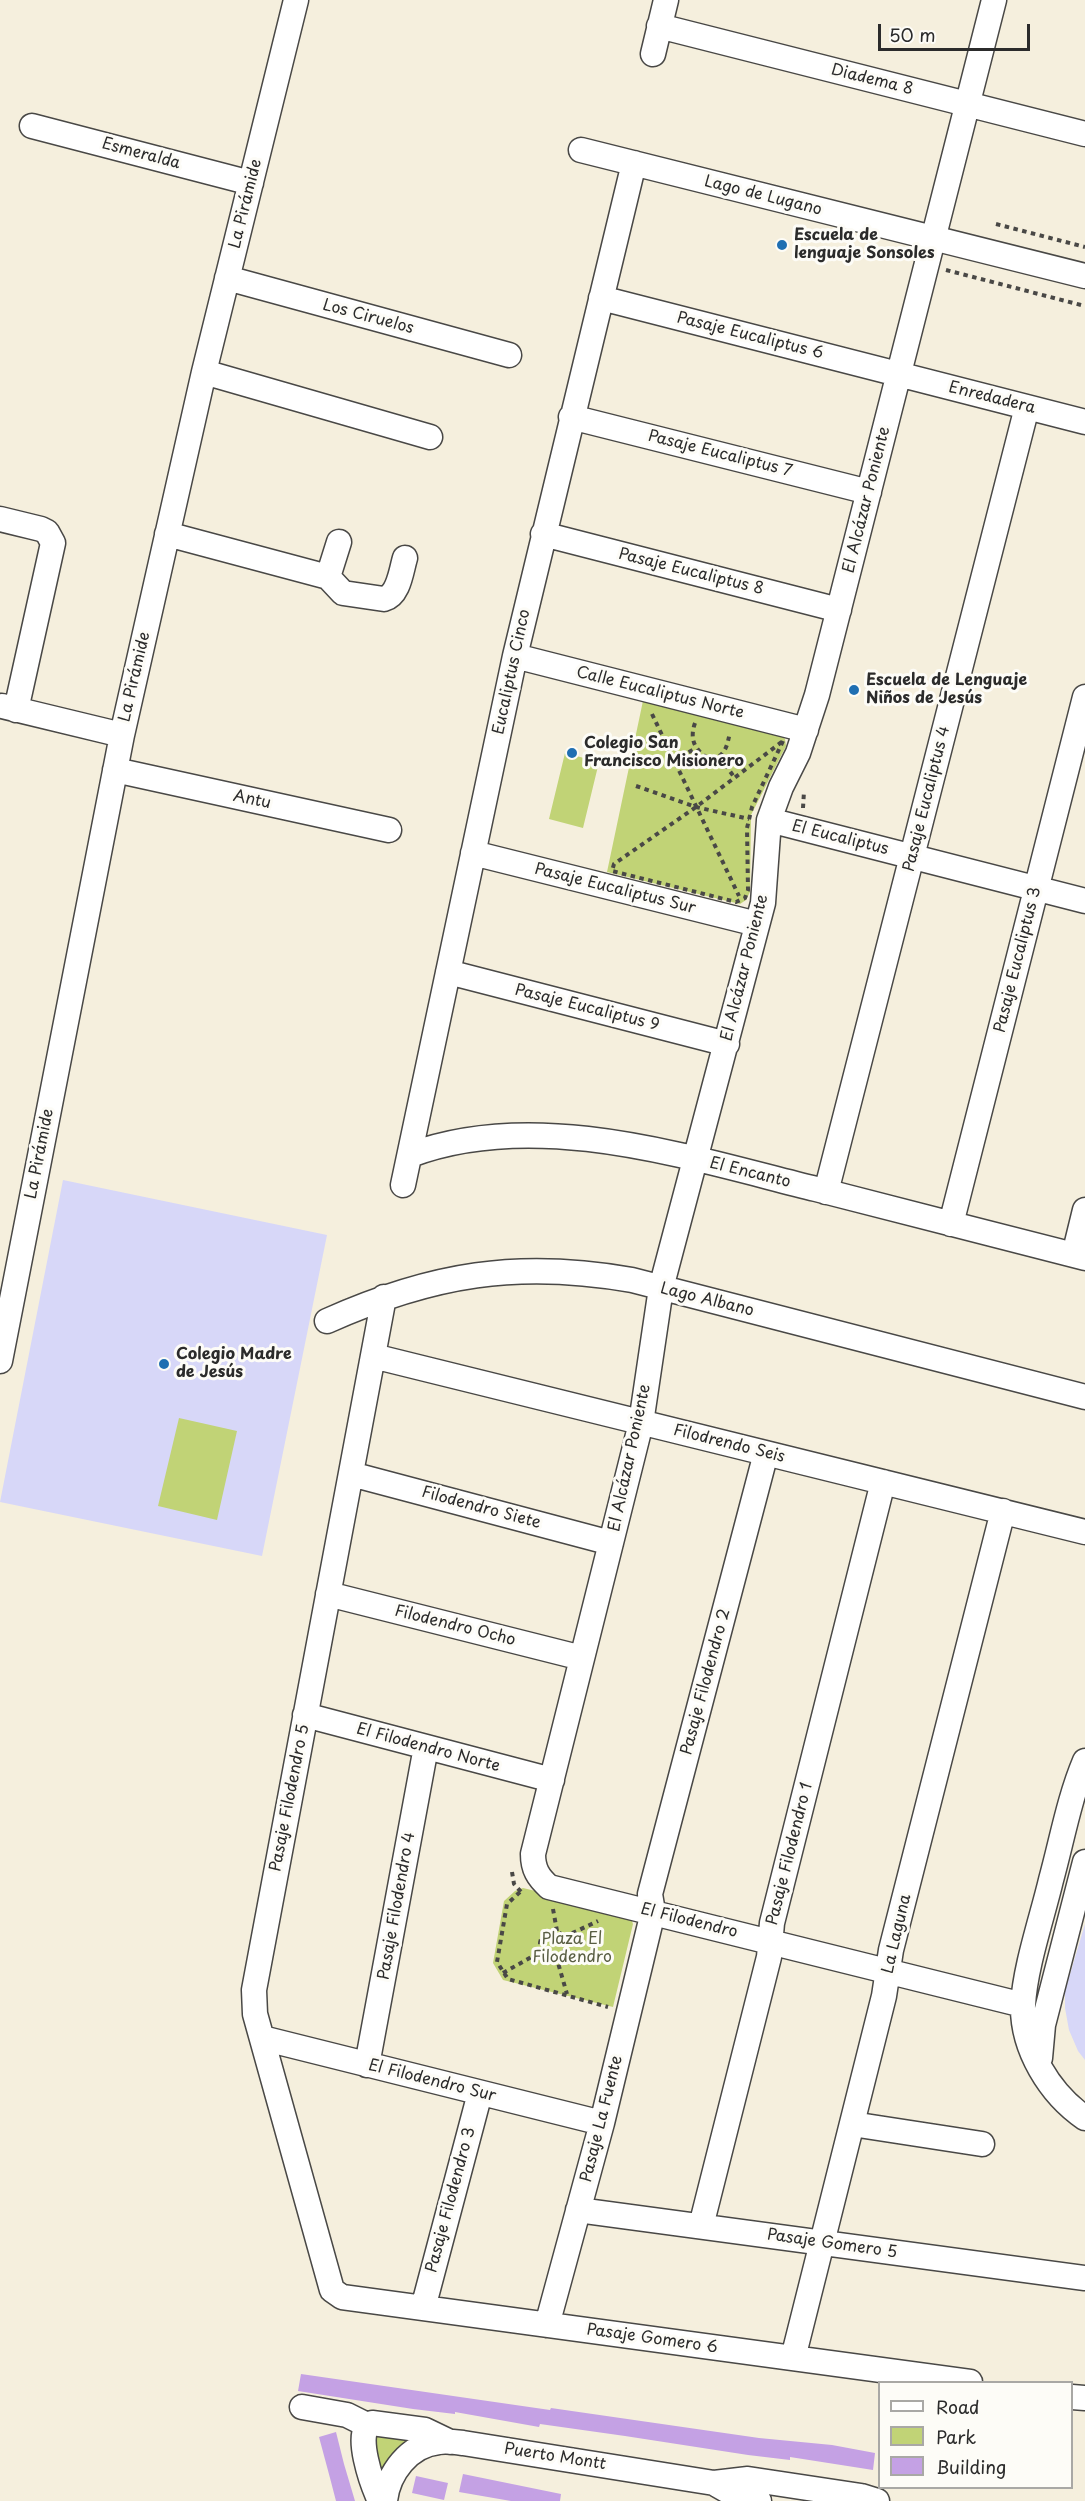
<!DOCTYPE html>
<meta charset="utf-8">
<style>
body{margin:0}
#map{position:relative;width:1085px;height:2501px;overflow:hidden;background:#f5efdd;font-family:"Playpen Sans",sans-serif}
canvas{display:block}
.legend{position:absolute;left:878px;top:2381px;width:195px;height:108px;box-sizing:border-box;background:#fdfcf7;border:2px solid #a9a8a5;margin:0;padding:8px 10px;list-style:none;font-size:18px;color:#2b2b2b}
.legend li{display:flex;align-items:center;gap:12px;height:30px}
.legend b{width:30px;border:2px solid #a9a8a5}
.scale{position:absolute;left:878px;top:24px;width:152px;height:27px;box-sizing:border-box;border:3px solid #2b2b2b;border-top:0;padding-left:8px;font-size:18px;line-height:21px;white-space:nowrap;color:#2b2b2b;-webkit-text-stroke:4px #fdfcf7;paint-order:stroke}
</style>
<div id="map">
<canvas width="1085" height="2501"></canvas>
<ul class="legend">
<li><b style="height:8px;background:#fff"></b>Road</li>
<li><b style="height:16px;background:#c1d376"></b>Park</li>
<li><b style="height:16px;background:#c4a1e4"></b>Building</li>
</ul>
<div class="scale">50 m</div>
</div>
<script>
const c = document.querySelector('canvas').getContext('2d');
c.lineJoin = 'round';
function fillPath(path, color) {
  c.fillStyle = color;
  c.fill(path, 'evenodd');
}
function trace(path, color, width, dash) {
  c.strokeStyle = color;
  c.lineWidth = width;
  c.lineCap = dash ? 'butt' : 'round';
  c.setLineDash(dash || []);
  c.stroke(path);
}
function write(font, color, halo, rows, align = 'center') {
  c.font = font + ' "Playpen Sans",sans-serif';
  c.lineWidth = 6;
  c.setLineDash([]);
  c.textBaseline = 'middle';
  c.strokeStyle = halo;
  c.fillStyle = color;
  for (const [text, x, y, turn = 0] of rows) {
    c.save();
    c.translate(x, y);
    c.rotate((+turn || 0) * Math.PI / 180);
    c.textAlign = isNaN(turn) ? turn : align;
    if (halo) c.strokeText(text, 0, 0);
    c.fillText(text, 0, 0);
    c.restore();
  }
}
fillPath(new Path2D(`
 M63 1180 327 1235 262 1556 0 1502Z
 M1085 1924V2060L1078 2051 1069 2030 1065 2008V1991Z`), '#d7d7f8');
fillPath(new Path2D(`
 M644 696 779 732 785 739 786 746 751 815 750 892 746 900 740 904 607 872Z
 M565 753 599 762 583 828 549 819Z
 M179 1418 237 1431 217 1520 158 1506Z
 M523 1888 622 1912 631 1918 633 1924 613 2007 503 1980 493 1963 504 1901 515 1891Z
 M370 2432 409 2439C393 2449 385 2463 378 2479Z`), '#c1d376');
fillPath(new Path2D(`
 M301 2374 550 2410 551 2408 759 2438 832 2445 875 2453 873 2470 790 2457V2460L748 2455 625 2436 540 2424 539 2427 455 2412V2414L413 2409 298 2391Z
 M336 2432 344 2464 355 2501H336L330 2478 319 2437Z
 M463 2474 561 2494 560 2501H511L459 2492Z
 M416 2476 448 2483 444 2500 412 2493Z`), '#c4a1e4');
const minor = new Path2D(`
 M994 0 817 695 798 753 781 787 769 820 763 903 661 1288 641 1423 533 1854C533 1869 538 1877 549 1887L1023 2005
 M659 26 1085 134
 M653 54 666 0
 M32 126 251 183
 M581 150 1085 276
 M227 278 509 355
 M601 298 1085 422
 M204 372 430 437
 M571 417 869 492
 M0 519 41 529 47 532 53 543 16 710
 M167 534 328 577 343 593 384 599C399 595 401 571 405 558
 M543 534 839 610
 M328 577 339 542
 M515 656 806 730
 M2 706 122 735
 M115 770 389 830
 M769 820 1085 901
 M473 853 757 924
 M448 972 727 1044
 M410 1155C537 1107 690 1158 816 1189 906 1212 995 1235 1085 1258
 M403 1185 515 656 634 163
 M826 1192 1027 407
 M951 1224 1085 697
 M1074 1255 1085 1210
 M384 1297 254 1990 255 2014 332 2290 342 2297 970 2382
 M327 1321C432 1274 518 1260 632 1280L1085 1397
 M373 1356 1085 1532
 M0 1361 122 735 204 372 296 0
 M351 1474 611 1543
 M328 1594 582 1658
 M305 1715 552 1780
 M1085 1761C1069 1799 1062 1840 1051 1880 1042 1918 1025 1967 1023 2005 1022 2049 1050 2094 1085 2118
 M262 2038 602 2123
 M1040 2058 1043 2025 1085 1862
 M367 2065 426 1747
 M852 2124 982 2144
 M578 2210 1085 2278
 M701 2226 769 1957 772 1923 883 1482
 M423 2308 480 2093
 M547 2325 602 2123 653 1912 650 1894 766 1453
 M793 2358 884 1996 891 1950 1003 1511
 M1072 2397 1085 2398
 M302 2407 347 2415 367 2425
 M714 2483 733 2494 759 2501
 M380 2501C373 2486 352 2430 372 2423L425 2430 450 2442
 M385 2501C388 2473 409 2445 439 2442 446 2441 455 2442 463 2443L714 2483 748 2479 861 2496 877 2501`);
trace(minor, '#494846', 27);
trace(new Path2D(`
 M996 224 1085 247
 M946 270 1085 306
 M652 714 739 896
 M695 723C689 740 695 751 711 760 726 755 727 746 730 732
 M783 741 752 807 747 828 748 890 745 898 736 902 612 871 614 864 696 807Z
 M720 757 734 777
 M673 761 696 748
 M636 786 696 807 749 819
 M803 808 804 791
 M512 1872 514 1884 523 1894
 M520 1892 507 1904 497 1962 508 1979 608 2007
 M553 1909 557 1931
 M540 1944a13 13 0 1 1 26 0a13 13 0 1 1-26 0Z
 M564 1937 598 1921
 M556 1956 567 1994
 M503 1973 542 1951`), '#494846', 4, [4.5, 4.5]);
trace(minor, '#fff', 24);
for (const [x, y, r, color] of [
 [782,245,6,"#1f6fb2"],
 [854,690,6,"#1f6fb2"],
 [572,753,6,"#1f6fb2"],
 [164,1364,6,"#1f6fb2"]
]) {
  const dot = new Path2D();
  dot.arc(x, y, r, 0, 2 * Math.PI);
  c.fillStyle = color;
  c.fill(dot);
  trace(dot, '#fdfcf7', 2);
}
write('16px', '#2b2b2b', '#fdfcf7', [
 ["Diadema 8",872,80,14],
 ["Esmeralda",141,154,15],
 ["Lago de Lugano",763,196,14],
 ["La Pirámide",246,204,-76],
 ["Los Ciruelos",368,317,15],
 ["Pasaje Eucaliptus 6",750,336,14],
 ["Enredadera",992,398,14],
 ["Pasaje Eucaliptus 7",720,454,14],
 ["El Alcázar Poniente",867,500,-76],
 ["Pasaje Eucaliptus 8",691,572,14],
 ["Eucaliptus Cinco",512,672,-78],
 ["La Pirámide",135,677,-77],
 ["Calle Eucaliptus Norte",660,693,14],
 ["Pasaje Eucaliptus 4",927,799,-76],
 ["Antu",252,800,12],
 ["El Eucaliptus",840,838,14],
 ["Pasaje Eucaliptus Sur",615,889,14],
 ["Pasaje Eucaliptus 3",1018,960,-76],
 ["El Alcázar Poniente",745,968,-76],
 ["Pasaje Eucaliptus 9",587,1008,14],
 ["La Pirámide",40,1154,-79],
 ["El Encanto",750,1173,14],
 ["Lago Albano",707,1300,14],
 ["Filodrendo Seis",729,1444,14],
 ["El Alcázar Poniente",630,1458,-78],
 ["Filodendro Siete",481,1508,15],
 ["Filodendro Ocho",455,1626,14],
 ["Pasaje Filodendro 2",706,1682,-75],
 ["El Filodendro Norte",428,1748,15],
 ["Pasaje Filodendro 5",290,1798,-79],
 ["Pasaje Filodendro 1",790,1854,-76],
 ["Pasaje Filodendro 4",397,1906,-80],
 ["El Filodendro",689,1921,14],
 ["La Laguna",897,1934,-77],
 ["El Filodendro Sur",432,2081,14],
 ["Pasaje La Fuente",602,2119,-76],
 ["Pasaje Filodendro 3",451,2200,-75],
 ["Pasaje Gomero 5",832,2244,8],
 ["Pasaje Gomero 6",652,2339,8],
 ["Puerto Montt",555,2457,9]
]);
write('bold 16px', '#2b2b2b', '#fdfcf7', [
 ["Escuela de",794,236],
 ["lenguaje Sonsoles",794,254],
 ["Escuela de Lenguaje",866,681],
 ["Niños de Jesús",866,699],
 ["Colegio San",584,744],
 ["Francisco Misionero",584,762],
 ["Colegio Madre",176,1355],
 ["de Jesús",176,1373]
], 'left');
write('16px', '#585d42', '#fdfcf7', [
 ["Plaza El",572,1940],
 ["Filodendro",572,1958]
]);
</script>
